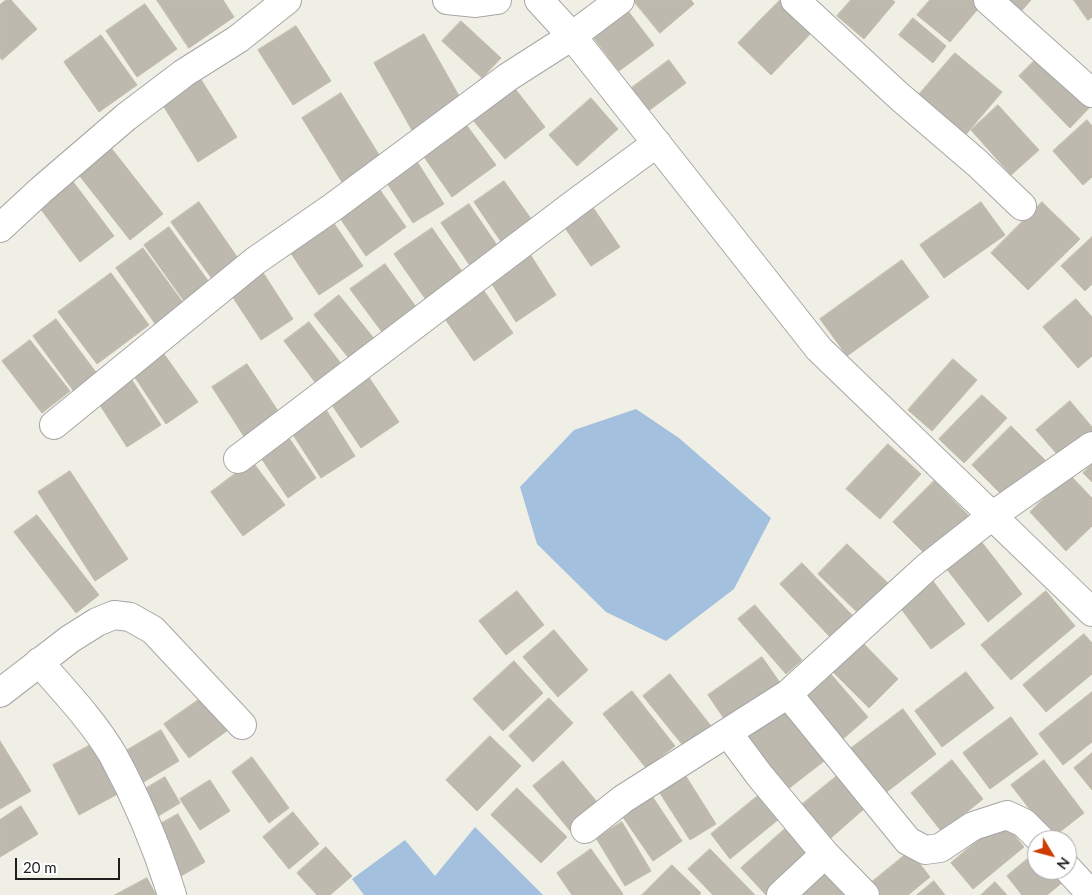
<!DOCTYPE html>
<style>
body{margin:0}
#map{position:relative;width:1092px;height:895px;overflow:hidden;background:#f0efe5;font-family:Lato,sans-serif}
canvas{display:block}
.north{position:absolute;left:1027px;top:830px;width:50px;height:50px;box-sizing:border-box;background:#fff;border:1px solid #a5a5a5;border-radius:50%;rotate:127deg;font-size:14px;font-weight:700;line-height:20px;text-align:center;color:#1f1f1f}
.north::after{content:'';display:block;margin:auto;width:18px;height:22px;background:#ce3c00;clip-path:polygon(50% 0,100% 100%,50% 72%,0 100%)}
.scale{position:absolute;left:15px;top:858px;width:105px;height:22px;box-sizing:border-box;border:2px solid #1f1f1f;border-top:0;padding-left:6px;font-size:15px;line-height:18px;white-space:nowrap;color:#1f1f1f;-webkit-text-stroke:4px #fff;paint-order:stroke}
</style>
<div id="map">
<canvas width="1092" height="895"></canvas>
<div class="north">N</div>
<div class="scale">20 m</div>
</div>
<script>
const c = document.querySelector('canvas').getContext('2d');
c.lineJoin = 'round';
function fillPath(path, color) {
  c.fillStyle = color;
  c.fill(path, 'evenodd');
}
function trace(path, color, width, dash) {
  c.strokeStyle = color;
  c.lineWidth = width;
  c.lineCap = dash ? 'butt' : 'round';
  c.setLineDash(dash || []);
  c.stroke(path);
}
fillPath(new Path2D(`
 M636 409 679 438 771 518 734 589 666 641 606 612 537 544 520 487 574 430Z
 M475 827 543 895H364L352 879 405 840 435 876Z`), '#a4c0df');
const building = new Path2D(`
 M6 0H11L37 29 2 60 0 57V5Z
 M157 0H223L234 17 189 48Z
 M633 0H691L694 4 660 33Z
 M780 0H787L816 28 771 75 738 43Z
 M851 0H892L895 2 864 39 837 16Z
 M930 0H983L984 2 950 42 917 15Z
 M1000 0H1031L1017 16Z
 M1074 0H1092V17L1088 20Z
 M145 4 177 49 137 77 106 31Z
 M625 7 654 45 619 71 590 33Z
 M913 18 946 46 933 63 899 35Z
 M461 21 501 58 482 78 442 41Z
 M296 26 331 81 293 105 258 50Z
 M424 34 463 103 413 132 374 63Z
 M101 35 137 85 99 112 64 62Z
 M955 53 1002 92 962 139 915 99Z
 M1039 56 1090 107 1070 128 1019 76Z
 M669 60 686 83 647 112 630 89Z
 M200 78 237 137 198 162 161 102Z
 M513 86 545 127 505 159 472 119Z
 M341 93 384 163 345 187 302 118Z
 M591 98 618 129 577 166 549 135Z
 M998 105 1039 150 1011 175 971 130Z
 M1087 120 1092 126V177L1083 185 1053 151Z
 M465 123 496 165 452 197 422 154Z
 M108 144 163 214 130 240 75 170Z
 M416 160 444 204 413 223 385 180Z
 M71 179 114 236 80 262 37 204Z
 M504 181 537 227 506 249 474 202Z
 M380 190 406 227 366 256 340 218Z
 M199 202 242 264 215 283 171 222Z
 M981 202 1005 235 944 278 920 245Z
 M1042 202 1080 239 1028 290 991 253Z
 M469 204 501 251 473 270 441 223Z
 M592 206 620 247 591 266 563 225Z
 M331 219 363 266 319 295 288 249Z
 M169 227 209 282 184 301 144 245Z
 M432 228 468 280 431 307 394 254Z
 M1092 237V284L1085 291 1061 266Z
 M143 248 184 304 156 325 116 268Z
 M530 254 556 295 516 322 490 281Z
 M902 260 929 297 847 356 820 319Z
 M385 264 419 311 385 336 350 289Z
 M260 268 293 319 261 340 228 290Z
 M111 273 149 325 97 364 58 312Z
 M482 288 513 333 474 361 443 316Z
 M339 295 376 341 352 362 314 315Z
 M1076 299 1092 317V356L1078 368 1043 327Z
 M56 319 98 375 75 393 33 336Z
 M309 322 343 366 318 386 284 341Z
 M30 340 70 391 42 413 2 361Z
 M164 354 198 402 166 424 134 376Z
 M953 359 977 380 932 431 908 410Z
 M247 364 280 414 245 438 212 387Z
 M366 373 399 422 361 448 328 399Z
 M130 377 161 425 127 447 96 399Z
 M982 395 1007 418 964 463 939 439Z
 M1070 401 1092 427V438L1064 462 1036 430Z
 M325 408 355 456 321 478 290 430Z
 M1011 426 1045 460 1006 499 972 465Z
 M285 432 316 478 288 498 257 452Z
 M888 444 921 474 880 519 846 489Z
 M252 461 285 505 243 536 211 492Z
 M1092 464V482L1083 473Z
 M70 471 128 559 95 581 38 492Z
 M1069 474 1092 498V526L1066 551 1030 512Z
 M934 481 968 515 927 556 893 522Z
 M37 515 99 595 76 613 14 532Z
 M977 536 1022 594 988 622 942 563Z
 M847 544 890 585 861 616 818 574Z
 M802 563 853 616 830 637 780 584Z
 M930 577 965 624 931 649 896 602Z
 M517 591 544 625 506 655 479 621Z
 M1046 591 1075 626 1011 680 981 645Z
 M755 605 802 660 786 674 738 619Z
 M554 630 588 670 558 697 523 657Z
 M1084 634 1092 643V674L1046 712 1023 685Z
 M861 641 898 679 869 708 831 670Z
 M762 657 783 687 729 726 708 695Z
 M514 661 543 693 503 731 473 699Z
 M829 672 868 717 843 739 804 694Z
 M966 672 994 708 942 747 915 711Z
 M670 674 711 726 685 748 643 696Z
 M632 691 675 746 646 768 603 714Z
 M1092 692V742L1063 765 1039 734Z
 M207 694 231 728 189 758 164 724Z
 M549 698 573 723 533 762 509 736Z
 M786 703 828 758 783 793 741 738Z
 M903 709 936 754 884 794 850 749Z
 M1011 717 1038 754 990 789 963 753Z
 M161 730 179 761 137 786 119 755Z
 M490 736 521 766 477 811 446 780Z
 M0 741 31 791 0 809Z
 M98 741 125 790 79 815 53 765Z
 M1092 753V790L1074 768Z
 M252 757 289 808 269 823 232 772Z
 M952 760 983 799 942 832 911 793Z
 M1044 760 1084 813 1052 838 1011 785Z
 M563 761 602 808 572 833 533 786Z
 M682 770 716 824 690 840 656 787Z
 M838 775 865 808 823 845 794 811Z
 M165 777 180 803 150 821 135 795Z
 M210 780 230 811 200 830 180 799Z
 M517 788 567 837 541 863 491 815Z
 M648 790 682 841 653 861 618 810Z
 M759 795 779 819 730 859 711 834Z
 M21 806 38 834 0 857V820Z
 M293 812 319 844 289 869 263 837Z
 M178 814 205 862 181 876 153 828Z
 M1002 820 1024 847 973 889 951 863Z
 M622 822 651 871 625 886 596 838Z
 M787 827 813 856 771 895H766L741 868Z
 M326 847 352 876 330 895H317L297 873Z
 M591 849 623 894 622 895H572L557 873Z
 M710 849 755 895H713L688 869Z
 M910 851 930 877 908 895H877L868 885Z
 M1037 851V870H1062L1068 878 1047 895H1022L1007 876Z
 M831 862 858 895H793Z
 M672 865 701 893 699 895H642Z
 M147 878 156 895H115Z
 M934 881 945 895H917Z
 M995 882 1007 895H981Z`);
fillPath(building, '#bdb9ae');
trace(building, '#c2bba7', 1);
const minor = new Path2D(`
 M447 0 476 3 497 0
 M539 0 572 36 819 349 1092 612
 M795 0 900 97 977 163 1022 206
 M988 0 1092 93
 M0 228 41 190 126 117 184 73 238 39 287 0
 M54 425 255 261 333 207 508 77 572 36 620 0
 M238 459 574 204 657 143
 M39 662C65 692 93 721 113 755 137 799 157 847 172 895
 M0 693 70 639 97 622 114 615 130 617 153 630 242 725
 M788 694 908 841 925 850 940 848 973 826 1007 815 1024 823 1041 840
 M728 733 760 776 825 854 781 895
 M585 829 623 799 788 694 927 567 992 516 1092 446
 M825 854 865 895
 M1067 868 1092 895`);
trace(minor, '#a6a6a6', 30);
trace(minor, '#fff', 28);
</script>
